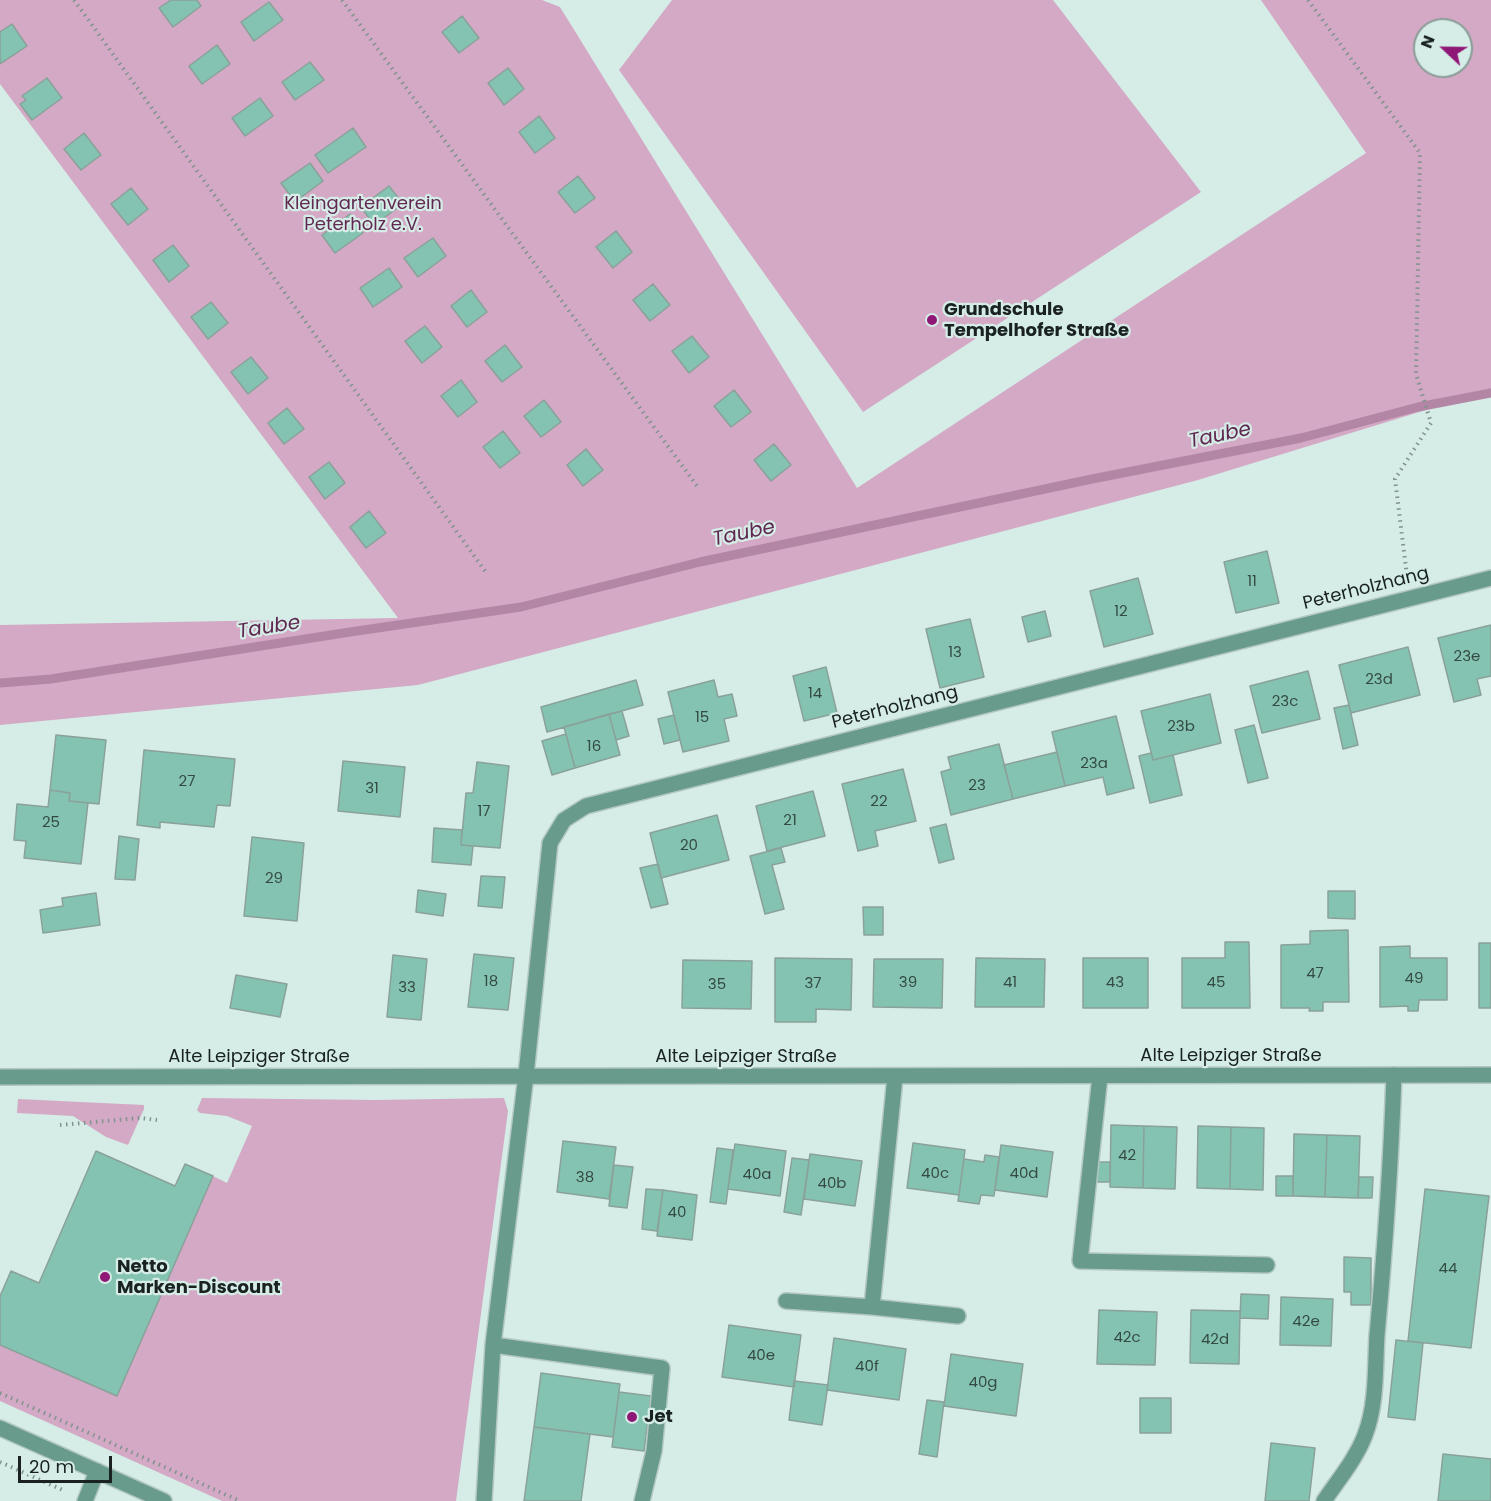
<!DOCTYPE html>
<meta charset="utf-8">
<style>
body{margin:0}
#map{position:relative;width:1491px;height:1501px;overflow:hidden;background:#d5ede6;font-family:Poppins,sans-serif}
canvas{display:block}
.north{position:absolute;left:1413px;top:18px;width:60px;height:60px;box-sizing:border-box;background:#d5ede6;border:2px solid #8a9c97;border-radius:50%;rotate:292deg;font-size:16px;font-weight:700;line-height:24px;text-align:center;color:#192220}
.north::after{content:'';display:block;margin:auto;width:21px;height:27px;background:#8f1877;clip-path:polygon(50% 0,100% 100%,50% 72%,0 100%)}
.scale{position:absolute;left:18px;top:1456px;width:94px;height:27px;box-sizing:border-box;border:3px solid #192220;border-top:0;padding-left:8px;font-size:18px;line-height:21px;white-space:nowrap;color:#192220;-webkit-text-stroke:4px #d5ede6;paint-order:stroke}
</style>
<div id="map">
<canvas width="1491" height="1501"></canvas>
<div class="north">N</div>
<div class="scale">20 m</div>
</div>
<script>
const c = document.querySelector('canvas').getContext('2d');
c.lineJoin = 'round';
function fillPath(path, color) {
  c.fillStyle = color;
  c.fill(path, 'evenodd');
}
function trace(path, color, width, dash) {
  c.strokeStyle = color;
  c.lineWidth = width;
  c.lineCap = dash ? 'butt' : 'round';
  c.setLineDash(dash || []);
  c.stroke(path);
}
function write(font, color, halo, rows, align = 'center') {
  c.font = font + ' Poppins,sans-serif';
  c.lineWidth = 4.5;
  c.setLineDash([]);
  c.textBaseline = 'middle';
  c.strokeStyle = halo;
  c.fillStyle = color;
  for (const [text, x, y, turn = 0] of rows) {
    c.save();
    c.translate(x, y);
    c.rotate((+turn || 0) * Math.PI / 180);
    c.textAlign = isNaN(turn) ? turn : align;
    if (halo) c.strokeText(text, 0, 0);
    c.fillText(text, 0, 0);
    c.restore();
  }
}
fillPath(new Path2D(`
 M0 0H542L560 7 857 488 1366 153 1261 0H1491V390L1198 480 418 685 0 725V625L398 618 0 84ZM1425 30H1461V66H1425Z
 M672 0H1053L1201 192 863 412 619 70Z
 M202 1098 376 1100 504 1098 508 1111 456 1501H222L0 1401V1345L117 1396 213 1176 227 1183 252 1126 227 1116 200 1113 197 1110Z
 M18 1099 144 1105V1109L128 1145 106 1137 73 1116 17 1113Z`), '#d3a9c5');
trace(new Path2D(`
 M0 683 51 679 350 632 521 607 700 562 1092 479 1301 438 1418 407 1491 393`), '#b386a5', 9);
const building = new Path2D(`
 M171 0H197L201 6 173 27 159 8Z
 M269 2 283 20 254 41 241 22Z
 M462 16 479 38 459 53 442 32Z
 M12 24 27 46 0 64V32Z
 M217 45 230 64 202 84 189 66Z
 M310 62 324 80 295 100 282 82Z
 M508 68 524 89 504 105 488 83Z
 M47 78 62 98 32 120 20 104 26 100 22 96Z
 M260 98 273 116 245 136 232 118Z
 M539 116 555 138 535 153 519 132Z
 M353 128 366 147 328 173 315 155Z
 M84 133 101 155 81 170 64 149Z
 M310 163 323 181 295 202 281 183Z
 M578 176 595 198 575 213 558 192Z
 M389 186 403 204 374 225 361 207Z
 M131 188 148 209 128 225 111 204Z
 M350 214 363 233 335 253 322 235Z
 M616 231 632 252 613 268 596 247Z
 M433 238 446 256 418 277 404 258Z
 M173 245 189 266 169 282 153 260Z
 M389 268 402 287 373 307 360 288Z
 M653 284 670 305 650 321 633 300Z
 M471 290 487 312 467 327 451 306Z
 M211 302 228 323 208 339 191 317Z
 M425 326 442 347 422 363 405 341Z
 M692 336 709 357 689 373 672 351Z
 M505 345 522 367 502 382 485 361Z
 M251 357 268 378 248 394 231 372Z
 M461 380 477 402 458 417 441 396Z
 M734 390 751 412 731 427 714 406Z
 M544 400 561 422 541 437 524 416Z
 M287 408 304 429 284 444 268 423Z
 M503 431 520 453 500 468 483 447Z
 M774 444 791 465 771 481 754 460Z
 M586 449 603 470 583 486 567 465Z
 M329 462 345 483 325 499 309 477Z
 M369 511 386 533 366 548 350 527Z
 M1267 551 1279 603 1236 613 1224 562Z
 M1138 578 1153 634 1104 647 1090 591Z
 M1045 611 1051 636 1028 642 1022 617Z
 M970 619 984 677 940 688 926 629Z
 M1491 625V676L1477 679 1481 695 1454 702 1438 638Z
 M1408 647 1420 695 1351 713 1339 665Z
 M826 667 837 713 804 721 793 676Z
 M1308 671 1320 719 1262 733 1250 686Z
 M636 680 643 705 547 732 541 707Z
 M714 680 718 697 732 694 737 716 724 719 729 741 683 752 668 692Z
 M1210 694 1221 743 1153 760 1141 711Z
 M1349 705 1358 745 1343 749 1334 708Z
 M622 711 629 736 616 740 609 714Z
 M609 714 620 755 575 768 564 727Z
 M674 715 680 740 664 744 658 719Z
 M1116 716 1134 788 1107 795 1103 777 1065 786 1052 732Z
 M1254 725 1268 778 1248 783 1235 730Z
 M566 734 575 768 552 775 542 741Z
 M56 735 106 740 99 804 69 801 70 793 50 790Z
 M999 744 1013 799 951 815 941 772 951 769 948 757Z
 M144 750 235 759 230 806 217 805 214 827 160 822V828L137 825Z
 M1057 752 1065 786 1013 799 1004 765Z
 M1151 753 1153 760 1173 755 1182 795 1150 803 1139 756Z
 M343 761 405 767 400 817 338 811Z
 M477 762 509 766 500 848 461 845 466 793H473Z
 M903 769 916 821 875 831 878 846 858 851 842 784Z
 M50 790 70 793 69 801 88 803 81 864 24 858 26 841 14 840 17 804 48 807Z
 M813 791 825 836 767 851 756 806Z
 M717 815 729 860 661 878 650 833Z
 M946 824 954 859 939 863 930 828Z
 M434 828 462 830 461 845 473 846 471 865 432 862Z
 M119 836 139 839 135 880 115 879Z
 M252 837 304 843 297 921 244 916Z
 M781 848 785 862 772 865 784 909 765 914 750 856Z
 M658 864 668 904 651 908 640 868Z
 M481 876 505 877 502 908 478 906Z
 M418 890 446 894 443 916 416 912Z
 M1328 891H1355V919L1328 918Z
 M96 893 100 925 43 933 40 910 63 906 62 898Z
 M863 907H883V935H864Z
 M1348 930 1349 1002H1323V1011H1309L1310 1008H1281V945L1310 944V931Z
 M1225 942H1249L1250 1008H1182V958H1225Z
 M1479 943H1491V1008H1479Z
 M1410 946V958H1447V1000H1419L1418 1011H1408V1006L1380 1007V947Z
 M474 954 514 958 508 1010 468 1007Z
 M393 955 427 959 421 1020 387 1017Z
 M775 958 852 959 851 1010 816 1009V1022H775Z
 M976 958 1045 959 1044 1007H975Z
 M1083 958H1148V1008H1083Z
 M874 959H943L942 1008 873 1007Z
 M683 960 752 961 751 1009 682 1008Z
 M236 975 287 984 280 1017 230 1008Z
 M1111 1125 1144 1126 1143 1188 1110 1187Z
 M1144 1126 1177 1127 1175 1189 1143 1188Z
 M1198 1126 1231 1127 1230 1189 1197 1188Z
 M1231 1127 1264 1128 1263 1190 1230 1189Z
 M1294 1134 1327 1135 1325 1197 1293 1196Z
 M1327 1135 1360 1136 1358 1198 1325 1197Z
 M563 1141 616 1147 609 1199 557 1192Z
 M913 1143 965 1150 959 1195 907 1188Z
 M735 1144 786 1151 780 1196 728 1189Z
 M1001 1145 1053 1152 1047 1197 995 1190Z
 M717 1148 733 1150 726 1204 710 1202Z
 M96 1151 175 1186 185 1164 213 1176 117 1396 0 1345V1296L11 1271 39 1283Z
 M810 1154 862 1161 855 1206 804 1199Z
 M985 1155 999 1157 994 1196 981 1195 979 1204 958 1201 964 1159 984 1162Z
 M792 1158 809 1160 801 1215 784 1212Z
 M1093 1162H1110V1182H1092Z
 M614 1165 633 1167 627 1208 609 1206Z
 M1276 1176H1293V1196H1276Z
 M1359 1177H1373L1372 1198H1358Z
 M646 1189 663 1190 657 1231 642 1229Z
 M1425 1189 1489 1196 1471 1348 1408 1341Z
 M663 1190 697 1195 692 1240 657 1236Z
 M1344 1257 1371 1258V1305H1351V1292H1344Z
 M1241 1294 1269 1295 1268 1319 1240 1318Z
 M1281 1297 1333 1299 1331 1346 1280 1345Z
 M1099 1310 1157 1312 1155 1365 1097 1364Z
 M1191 1310 1240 1311 1239 1364 1190 1363Z
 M729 1325 801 1335 794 1387 722 1377Z
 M834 1338 906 1349 899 1400 827 1390Z
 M1396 1340 1423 1343 1415 1420 1388 1417Z
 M951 1354 1023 1364 1016 1416 944 1406Z
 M541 1373 620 1384 613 1437 534 1427Z
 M794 1381 828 1385 822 1425 789 1420Z
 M619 1392 651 1396 644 1451 612 1447Z
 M1140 1398H1171V1433H1140Z
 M927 1400 944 1402 937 1457 919 1454Z
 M534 1427 590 1434 581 1501H524Z
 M1271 1443 1315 1448 1309 1501H1265Z
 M1443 1454 1491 1459V1501H1438Z`);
fillPath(building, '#84c3b1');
trace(building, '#8aa19a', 1.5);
const service = new Path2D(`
 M1100 1076 1080 1261 1267 1265
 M895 1077 872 1307 958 1316
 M786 1301 872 1307
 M493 1345 662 1368 654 1451 642 1501
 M85 1501 97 1471
 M484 1501 493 1345 526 1075
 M1324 1501C1338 1480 1356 1459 1365 1435 1377 1404 1375 1368 1377 1335 1385 1249 1391 1162 1394 1075`);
const minor = new Path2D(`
 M526 1075 550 843 564 820 586 806 1491 578`);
const tertiary = new Path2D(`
 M0 1077 1491 1075
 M0 1428 164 1501`);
trace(service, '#b3c8c2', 18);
trace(minor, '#b3c8c2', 18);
trace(tertiary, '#b3c8c2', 18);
trace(new Path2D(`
 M74 0 485 571
 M342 0 697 486
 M1308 0 1420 153 1416 374 1431 423 1395 479 1407 576
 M60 1125 140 1118 157 1120
 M0 1393 240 1501
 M0 1462 65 1491`), '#82938e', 4, [1.5, 4.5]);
trace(service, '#699b8d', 15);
trace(minor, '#699b8d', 15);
trace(tertiary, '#699b8d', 15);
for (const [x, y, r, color] of [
 [932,320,6,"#8f1877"],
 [105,1277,6,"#8f1877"],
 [632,1417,6,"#8f1877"]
]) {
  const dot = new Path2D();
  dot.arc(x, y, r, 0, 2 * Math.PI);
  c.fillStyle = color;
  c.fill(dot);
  trace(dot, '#d5ede6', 2);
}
write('15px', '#344a44', null, [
 ["11",1252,582],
 ["12",1121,612],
 ["13",955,653],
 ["23e",1467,657],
 ["23d",1379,680],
 ["14",815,694],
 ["23c",1285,702],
 ["15",702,718],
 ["23b",1181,727],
 ["16",594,747],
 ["23a",1094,764],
 ["27",187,782],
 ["23",977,786],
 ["31",372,789],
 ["22",879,802],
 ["17",484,812],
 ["21",790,821],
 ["25",51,823],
 ["20",689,846],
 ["29",274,879],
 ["47",1315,974],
 ["49",1414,979],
 ["18",491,982],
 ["39",908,983],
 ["41",1010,983],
 ["43",1115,983],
 ["45",1216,983],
 ["37",813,984],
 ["35",717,985],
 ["33",407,988],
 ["42",1127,1156],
 ["40c",935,1174],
 ["40d",1024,1174],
 ["40a",757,1175],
 ["38",585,1178],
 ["40b",832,1184],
 ["40",677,1213],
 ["44",1448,1269],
 ["42e",1306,1322],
 ["42c",1127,1338],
 ["42d",1215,1340],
 ["40e",761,1356],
 ["40f",867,1367],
 ["40g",983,1383]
]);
write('18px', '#612952', '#d5ede6', [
 ["Kleingartenverein",363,204],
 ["Peterholz e.V.",363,225]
]);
write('bold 18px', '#192220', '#d5ede6', [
 ["Grundschule",944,310],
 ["Tempelhofer Straße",944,331],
 ["Netto",117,1267],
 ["Marken-Discount",117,1288],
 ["Jet",644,1417]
], 'left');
write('18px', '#192220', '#d5ede6', [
 ["Peterholzhang",1366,589,-14],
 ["Peterholzhang",895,708,-14],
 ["Alte Leipziger Straße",1231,1056],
 ["Alte Leipziger Straße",259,1057],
 ["Alte Leipziger Straße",746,1057]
]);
write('italic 20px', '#5f2750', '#d5ede6', [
 ["Taube",1220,436,-12],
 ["Taube",744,534,-12],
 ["Taube",269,628,-9]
]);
</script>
